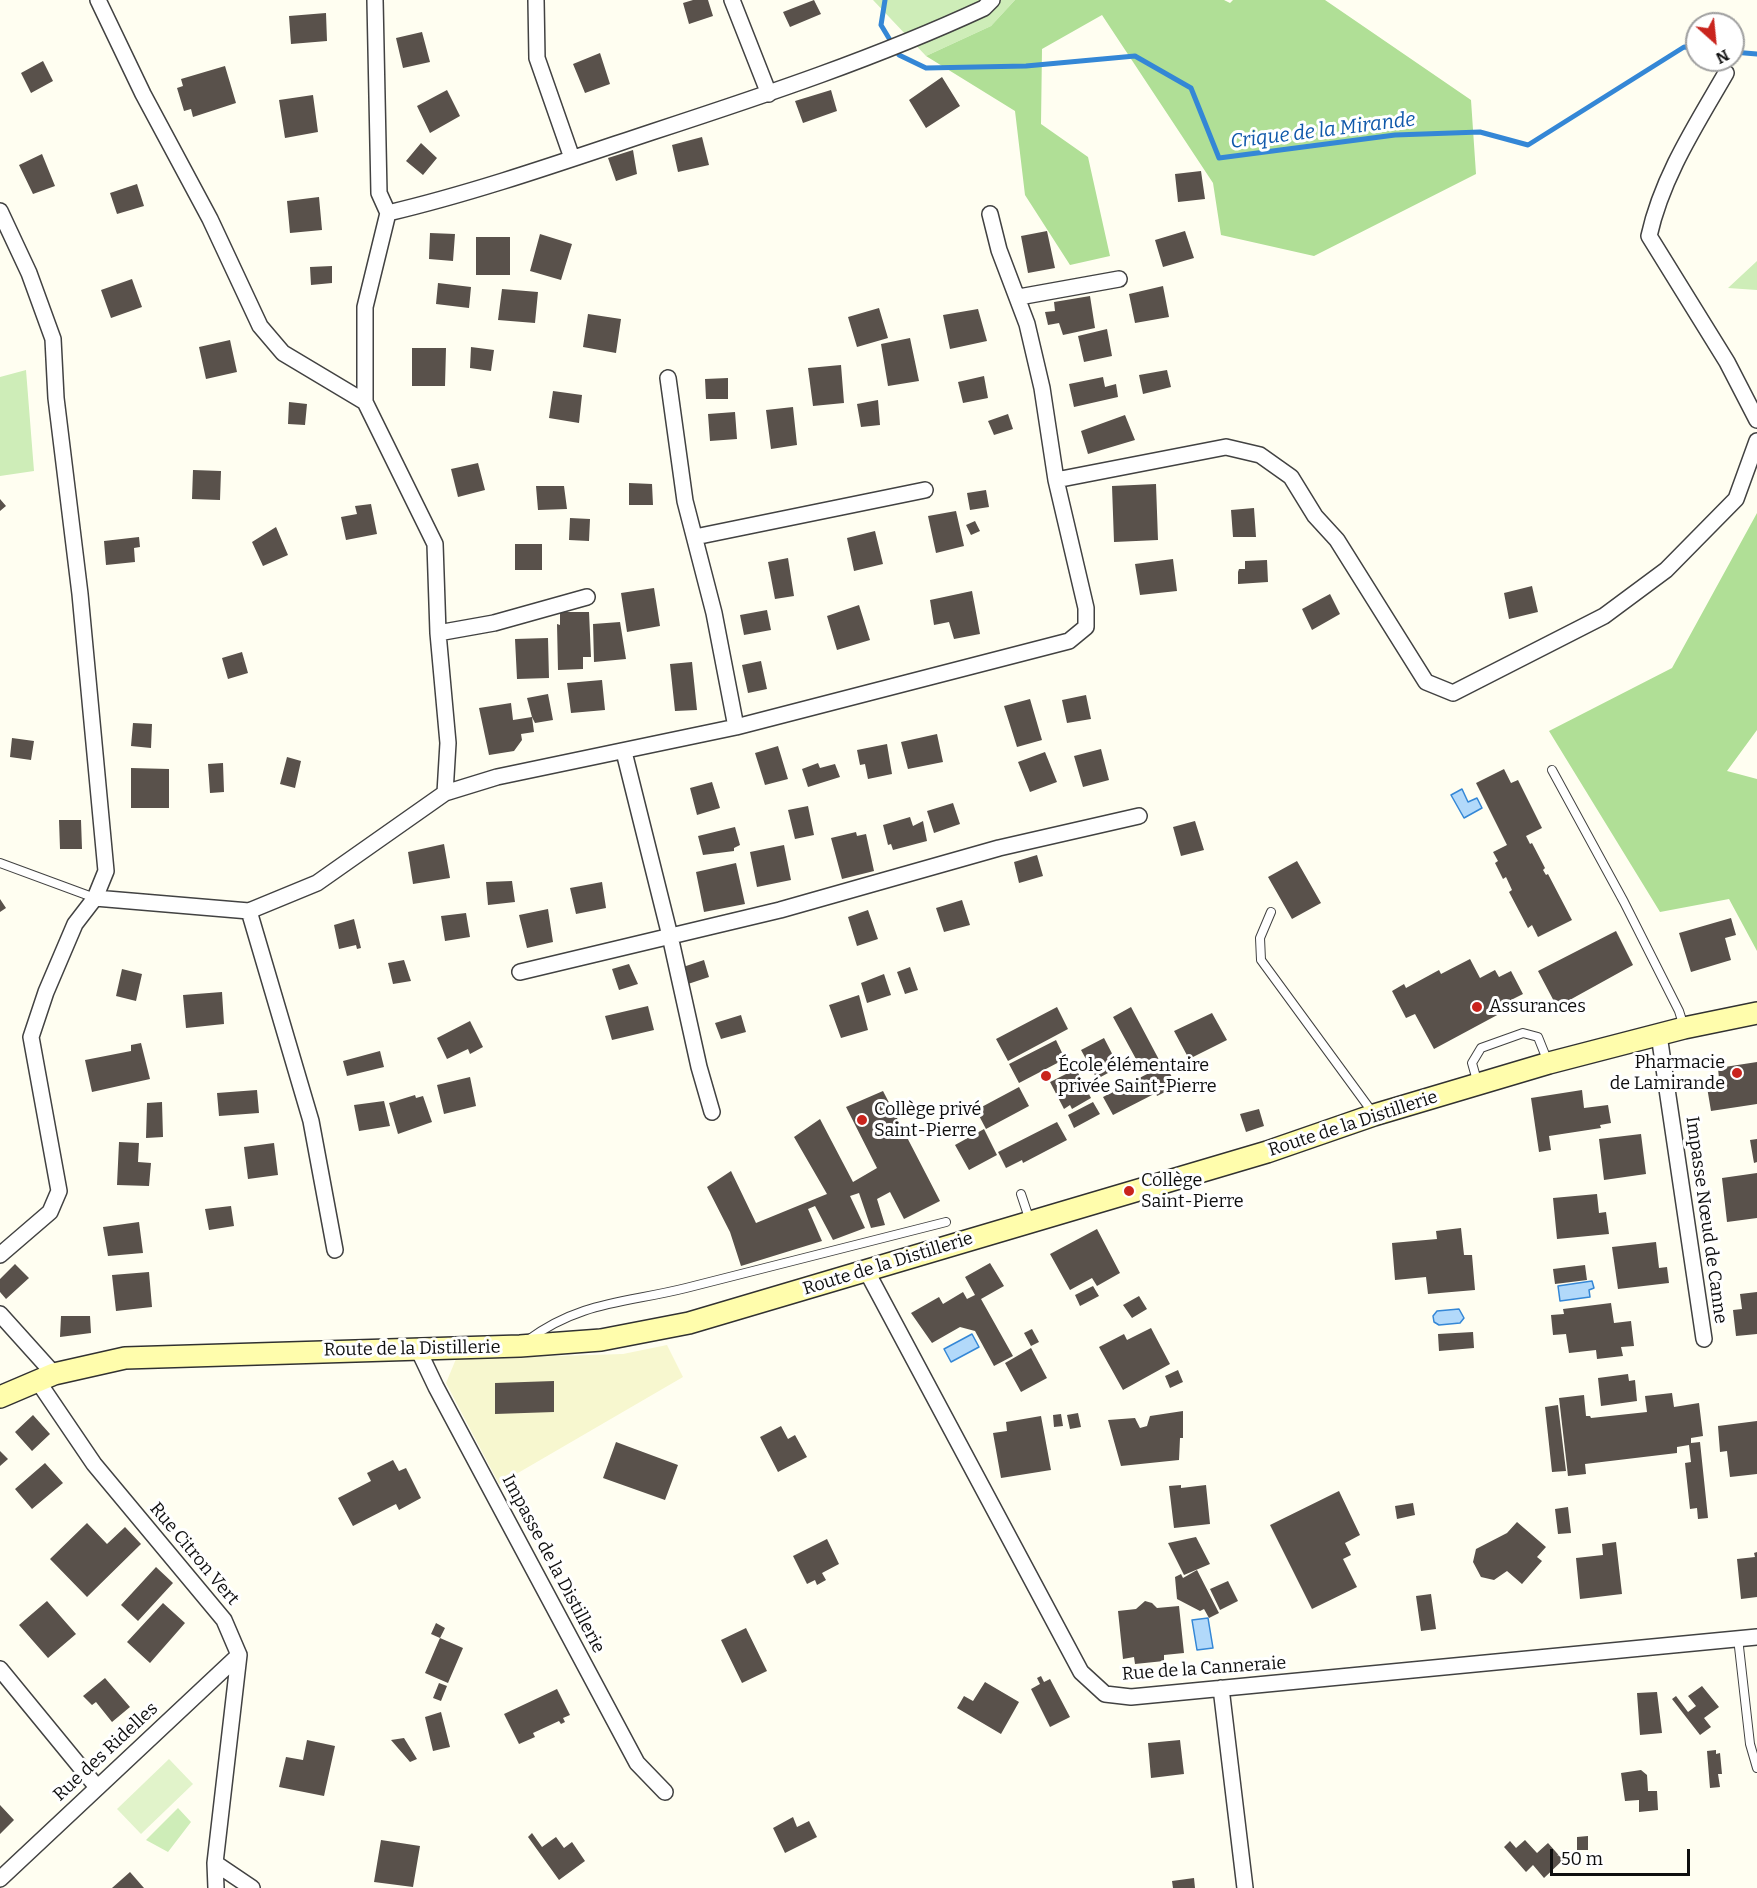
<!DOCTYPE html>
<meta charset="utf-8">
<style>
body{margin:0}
#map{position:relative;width:1757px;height:1888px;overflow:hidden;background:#fffef1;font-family:Bitter,serif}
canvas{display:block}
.north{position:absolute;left:1685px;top:12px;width:60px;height:60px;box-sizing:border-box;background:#fff;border:2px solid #9f9f9f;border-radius:50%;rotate:153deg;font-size:16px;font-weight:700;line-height:24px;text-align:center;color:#0f0f0f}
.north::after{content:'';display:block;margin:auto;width:21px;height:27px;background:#c9241d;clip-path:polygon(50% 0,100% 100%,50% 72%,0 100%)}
.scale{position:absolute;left:1550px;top:1849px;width:140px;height:27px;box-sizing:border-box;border:3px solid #0f0f0f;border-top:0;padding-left:8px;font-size:18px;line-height:21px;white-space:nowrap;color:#0f0f0f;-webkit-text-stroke:4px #fff;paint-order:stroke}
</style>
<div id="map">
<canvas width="1757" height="1888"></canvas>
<div class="north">N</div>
<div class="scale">50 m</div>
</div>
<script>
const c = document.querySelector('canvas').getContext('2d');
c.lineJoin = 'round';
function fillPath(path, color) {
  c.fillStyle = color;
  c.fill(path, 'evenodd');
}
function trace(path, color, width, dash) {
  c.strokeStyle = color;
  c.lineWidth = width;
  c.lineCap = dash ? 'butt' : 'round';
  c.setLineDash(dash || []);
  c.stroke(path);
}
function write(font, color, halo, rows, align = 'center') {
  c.font = font + ' Bitter,serif';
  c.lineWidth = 6;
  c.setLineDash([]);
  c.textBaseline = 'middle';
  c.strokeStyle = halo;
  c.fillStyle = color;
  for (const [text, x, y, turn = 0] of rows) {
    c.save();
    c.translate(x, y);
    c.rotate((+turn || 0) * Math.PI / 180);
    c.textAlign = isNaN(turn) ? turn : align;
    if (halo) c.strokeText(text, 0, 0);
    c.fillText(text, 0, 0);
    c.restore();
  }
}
fillPath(new Path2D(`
 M667 1345 683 1377 499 1484 446 1383 456 1359 623 1354Z`), '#f7f7cf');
fillPath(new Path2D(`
 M873 0H1015L991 26 926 56Z
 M1757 261V290L1728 288Z
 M26 370 34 471 0 476V377Z
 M178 1808 191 1822 168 1852 146 1840Z`), '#ceedb8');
fillPath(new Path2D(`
 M1015 0H1224L1230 3 1233 0H1325L1471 100 1476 174 1314 256 1221 235 1213 183 1102 15 1042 49 1041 124 1088 157 1110 256 1070 265 1025 195 1015 111 926 56 991 26Z
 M1757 513V730L1727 771 1757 779V951L1729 899 1660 912 1549 731 1672 668Z`), '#b0df96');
fillPath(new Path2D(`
 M169 1759 193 1784 141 1834 117 1809Z`), '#e1f3ca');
const water = new Path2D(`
 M1462 789 1468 802 1477 798 1482 808 1464 818 1451 795Z
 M1592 1281 1594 1288 1589 1290 1590 1297 1560 1301 1558 1286Z
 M1459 1309 1464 1318 1460 1323 1439 1325 1434 1322 1433 1316 1437 1311Z
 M972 1334 979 1347 951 1362 944 1349Z
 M1208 1618 1213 1648 1197 1650 1192 1620Z`);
fillPath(water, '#b2d9fa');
trace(water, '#3487d6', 1.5);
trace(new Path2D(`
 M885 0 881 25 899 55 926 68 1026 66 1135 56 1191 88 1219 158 1395 135 1480 132 1528 145 1684 47 1697 48
 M1733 52 1757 54`), '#3487d6', 5);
fillPath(new Path2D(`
 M693 0H708L713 16 689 24 683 3Z
 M814 0 821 14 790 27 783 12Z
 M326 13 327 41 291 44 289 16Z
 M422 32 430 62 403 68 396 38Z
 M600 53 610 84 585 93 573 64Z
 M43 61 53 81 31 93 21 73Z
 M225 66 236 103 193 117 191 109 184 111 177 88 183 86 181 79Z
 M942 77 960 106 926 128 909 100Z
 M447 90 460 116 430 133 417 106Z
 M831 90 837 111 803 123 795 101Z
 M313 95 318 132 285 138 279 100Z
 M702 137 709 165 678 172 672 145Z
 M421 143 437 158 423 175 406 161Z
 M633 150 637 174 616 181 608 158Z
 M42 154 55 186 33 194 19 165Z
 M1201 171 1205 199 1178 202 1175 174Z
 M137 184 144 206 117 214 110 193Z
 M319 197 322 230 290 233 287 201Z
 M1047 231 1055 268 1028 273 1021 236Z
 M1185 231 1194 258 1163 267 1155 240Z
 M430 233 455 234 453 261 429 259Z
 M540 234 572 244 561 280 530 271Z
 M476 237H510V275H476Z
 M332 266V283L311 285 310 267Z
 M132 279 142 307 111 318 101 290Z
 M438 283 471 287 469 308 436 304Z
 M1163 286 1169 317 1135 323 1129 294Z
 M502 289 538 292 535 323 498 320Z
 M1090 296 1095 328 1063 335 1059 323 1048 325 1045 312 1055 311 1054 302Z
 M879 308 888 338 857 347 848 317Z
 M978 309 987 341 950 349 943 315Z
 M588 314 621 319 616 353 583 347Z
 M1107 329 1112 356 1084 362 1078 336Z
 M910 338 919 381 888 386 881 344Z
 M230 340 237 372 206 379 199 347Z
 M471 347 494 350 491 371 470 368Z
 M412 348H446L445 386H412Z
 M841 365 844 403 813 406 808 368Z
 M1167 370 1171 387 1143 394 1139 375Z
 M984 376 988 398 963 403 958 382Z
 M1103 377 1105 387 1116 384 1118 397 1074 407 1069 384Z
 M728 378V399H706L705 379Z
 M553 391 582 395 579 423 549 418Z
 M878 400 880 425 861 427 857 404Z
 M289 402 307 404 305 425 288 424Z
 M793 407 797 445 771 449 766 410Z
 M735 412 737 439 710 441 708 414Z
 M1008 414 1013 429 994 435 988 421Z
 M1125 415 1135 440 1088 454 1081 431Z
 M478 463 485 490 458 497 451 469Z
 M193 470 221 471 220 500 192 499Z
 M629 483 652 484 653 505H629Z
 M1156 484 1158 540 1114 542 1112 486Z
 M536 486H564L567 509 538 510Z
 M986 490 989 507 970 510 967 493Z
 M0 499 6 506 0 511Z
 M371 504 377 534 346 540 341 517 357 514 355 506Z
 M1254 508 1256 537H1233L1231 510Z
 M956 511 964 546 936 553 928 516Z
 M570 518 590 519 589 541 569 540Z
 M975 521 980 531 971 535 966 525Z
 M276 527 288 555 263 566 252 542Z
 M875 531 883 564 854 571 847 538Z
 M139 537 140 547 134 548 135 562 106 565 104 541Z
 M515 544H542V570H515Z
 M788 558 794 596 775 599 768 562Z
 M1173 559 1177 591 1140 595 1135 564Z
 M1267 560 1268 582 1238 584V572L1239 569H1245V561Z
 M1532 586 1538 612 1509 619 1504 593Z
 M654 588 660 626 627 632 621 593Z
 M972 591 980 634 954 639 949 622 934 625 930 600Z
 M1330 594 1340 614 1312 630 1302 609Z
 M859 605 870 640 837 650 827 616Z
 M767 610 771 630 744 635 740 615Z
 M560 612H589L591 657H583V669L558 670 557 624 560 625Z
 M620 622 626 659 594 662 593 624Z
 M548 638 549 678 517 679 515 639Z
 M242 652 248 673 228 679 222 658Z
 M761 661 767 689 748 693 742 665Z
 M692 662 697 710 675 711 670 664Z
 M602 680 605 710 571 713 567 683Z
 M548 694 553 720 535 723 532 717 534 732 521 734 522 740 514 751 489 755 479 708 511 703 513 720 532 717 527 698Z
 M1086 695 1091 719 1067 723 1062 700Z
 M1030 699 1042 740 1017 747 1004 706Z
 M133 723 152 724 151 748 131 746Z
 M937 734 943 762 908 769 901 742Z
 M12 738 34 741 31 760 10 757Z
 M887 744 892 774 868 779 865 764 860 765 857 750Z
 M778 746 788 779 765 785 755 753Z
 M1101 749 1109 780 1083 787 1074 756Z
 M1045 752 1057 782 1030 792 1018 762Z
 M287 757 301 761 295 788 280 784Z
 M223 763 224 792 210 793 208 764Z
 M818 763 820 768 835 764 840 777 808 787 802 769Z
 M131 768 169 769V808H131Z
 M1504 769 1511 783 1518 780 1542 828 1526 836 1530 844 1532 843 1545 868 1543 870 1546 875 1548 874 1572 920 1538 937 1532 925 1528 928 1509 892 1512 890 1506 877 1503 879 1495 863 1498 861 1493 852 1507 845 1476 783Z
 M712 782 720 808 697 815 690 788Z
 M953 803 960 824 934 833 927 811Z
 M808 806 814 835 795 839 788 810Z
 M910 817 913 826 923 821 927 841 893 850 891 844 888 845 883 825Z
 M59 820H81L82 849H60Z
 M1195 821 1204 850 1181 856 1173 827Z
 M735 827 740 845 734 848V851L703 855 698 836Z
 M856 832 857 836 866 834 874 871 842 879 831 838Z
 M444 844 450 878 413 884 408 852Z
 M784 845 791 880 757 887 750 852Z
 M1037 855 1043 876 1019 883 1014 862Z
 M1297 861 1321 903 1292 919 1268 877Z
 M736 863 745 904 704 912 696 872Z
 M512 881 515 902 488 905 486 882Z
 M602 882 606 908 576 914 570 888Z
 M0 899 6 908 0 912Z
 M962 900 970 925 944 932 936 908Z
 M548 909 553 942 527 948 519 915Z
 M868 910 878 939 857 946 848 917Z
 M466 913 470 937 445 941 441 916Z
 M1731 918 1736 935 1725 938 1731 960 1691 972 1679 933Z
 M354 919 361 948 357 949 356 945 339 949 334 925Z
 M1616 931 1633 965 1557 1007 1538 971Z
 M1470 959 1480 978 1495 970 1499 977 1511 971 1523 994 1511 1000 1514 1006 1434 1049 1415 1014 1406 1018 1392 991 1404 984 1406 988 1439 970 1441 974Z
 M404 960 411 981 393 984 388 963Z
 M704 960 709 977 685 985 680 968Z
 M629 964 638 984 619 990 612 969Z
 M910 967 918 990 905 994 897 972Z
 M122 969 142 974 136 1001 116 996Z
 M884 974 891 995 867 1003 861 983Z
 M222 992 224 1024 186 1028 183 995Z
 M859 995 868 1030 841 1038 829 1005Z
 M648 1006 654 1030 612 1040 605 1016Z
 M1057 1007 1068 1029 1008 1061 996 1039Z
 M1131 1007 1165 1071 1168 1070 1177 1086 1157 1096 1156 1093 1113 1115 1103 1097 1149 1073 1146 1068 1142 1070 1113 1017Z
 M1212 1013 1227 1040 1189 1059 1174 1031Z
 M741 1015 746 1032 721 1039 715 1023Z
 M470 1021 483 1047 470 1054 468 1049 447 1059 437 1038Z
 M1104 1038 1119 1067 1097 1079 1081 1050Z
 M1056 1040 1065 1059 1019 1083 1009 1064Z
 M141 1043 150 1079 92 1092 85 1060 131 1051V1045Z
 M380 1051 384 1067 347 1076 343 1061Z
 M1757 1062V1104L1711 1111 1706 1081 1719 1079 1718 1068Z
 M1076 1069 1091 1098 1072 1109 1070 1105 1064 1109 1050 1082Z
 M470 1077 476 1106 444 1114 437 1085Z
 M1019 1087 1029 1106 986 1129 976 1110Z
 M257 1090 259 1113 219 1116 217 1093Z
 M1582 1090 1584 1108 1608 1105 1611 1123 1600 1125 1601 1128 1549 1136 1551 1150 1539 1152 1531 1098Z
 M883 1091 940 1201 904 1219 890 1192 877 1199 885 1225 871 1228 859 1193 850 1196 865 1228 833 1240 815 1206 808 1209 822 1241 741 1266 730 1232 707 1187 731 1171 756 1223 827 1194 794 1137 820 1119 853 1182 877 1168 846 1107Z
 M415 1095 416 1098 423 1096 432 1122 398 1134 389 1103Z
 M384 1101 390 1126 359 1131 354 1105Z
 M162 1102 163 1137 146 1138 147 1103Z
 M1093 1102 1100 1114 1074 1128 1068 1115Z
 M1259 1109 1264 1126 1246 1132 1240 1114Z
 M1057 1122 1067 1140 1023 1163 1022 1160 1006 1168 998 1152Z
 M984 1129 997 1155 969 1170 955 1145Z
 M1641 1134 1646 1174 1604 1180 1599 1139Z
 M1757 1139V1162L1754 1163 1750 1140Z
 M119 1142 139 1143 138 1162 151 1163 149 1186 117 1185Z
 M274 1143 278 1175 248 1179 244 1147Z
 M1757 1173V1218L1727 1222 1722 1178Z
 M1597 1194 1599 1213 1606 1212 1609 1234 1557 1239 1553 1198Z
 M231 1206 234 1226 209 1230 205 1209Z
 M139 1222 143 1253 108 1256 103 1227Z
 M1461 1228 1464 1255H1472L1475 1290 1428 1294 1426 1277 1395 1280 1392 1243 1437 1239 1436 1231Z
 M1097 1229 1120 1273 1097 1286 1092 1278 1070 1290 1050 1254Z
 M1656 1242 1659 1268 1667 1267 1669 1283 1618 1289 1612 1247Z
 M990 1263 1004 1286 981 1299 1013 1356 994 1366 975 1331 960 1327 932 1343 911 1313 939 1297 943 1304 963 1292 967 1299 975 1295 965 1277Z
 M15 1264 29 1278 6 1299 0 1292V1279Z
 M1585 1265 1587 1280 1555 1284 1553 1269Z
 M149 1272 152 1307 116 1311 112 1275Z
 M1093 1286 1099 1296 1080 1306 1075 1295Z
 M1757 1292V1334L1736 1336 1733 1310 1742 1309 1740 1294Z
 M1139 1296 1147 1309 1132 1318 1123 1305Z
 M1611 1303 1614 1323 1631 1321 1634 1346 1621 1347 1623 1356 1597 1359 1596 1350 1569 1353 1566 1334 1553 1335 1551 1315 1564 1314 1563 1309Z
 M61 1316H90L91 1333 60 1337Z
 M1151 1328 1170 1364 1123 1390 1099 1347 1124 1334 1127 1340Z
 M1032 1329 1039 1342 1031 1346 1024 1333Z
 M1473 1332 1474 1348 1439 1351 1438 1334Z
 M1031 1348 1047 1378 1021 1392 1005 1363Z
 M1178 1370 1183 1382 1170 1388 1165 1376Z
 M1628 1374 1629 1381 1635 1380 1637 1401 1601 1406 1598 1378Z
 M554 1381V1412L495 1414V1383Z
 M1672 1393 1674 1407 1699 1403 1703 1436 1691 1438V1443L1700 1442 1708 1518 1698 1519 1697 1508 1690 1509 1685 1463 1691 1462 1689 1445 1677 1447V1453L1585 1464 1586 1474 1568 1476 1559 1398 1584 1395 1586 1416H1590L1591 1418 1647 1412 1645 1396Z
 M1558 1405 1566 1471 1552 1472 1545 1407Z
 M1183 1411V1438H1180L1179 1460 1121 1466 1108 1420 1135 1418 1140 1428 1147 1426 1150 1416Z
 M1078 1413 1081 1427 1070 1429 1067 1415Z
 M1061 1414 1063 1426 1054 1427 1053 1415Z
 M33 1415 50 1434 32 1451 15 1432Z
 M1041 1416 1051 1470 1001 1478 993 1433 1007 1431 1006 1422Z
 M1757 1421V1474L1730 1477 1727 1451 1720 1452 1718 1426Z
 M781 1426 788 1439 795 1435 807 1457 778 1472 760 1437Z
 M616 1442 678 1465 665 1500 603 1478Z
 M0 1451 8 1459 0 1466Z
 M393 1460 399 1471 406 1468 421 1498 399 1510 396 1504 353 1526 338 1498 371 1481 367 1473Z
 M45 1463 63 1483 32 1509 15 1489Z
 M1181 1485V1488L1206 1485 1210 1524 1174 1528 1169 1486Z
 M1339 1491 1360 1535 1345 1543 1351 1555 1343 1559 1357 1587 1312 1609 1270 1525Z
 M1413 1503 1415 1515 1397 1519 1395 1506Z
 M1568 1507 1571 1533 1558 1534 1555 1509Z
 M1517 1522 1546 1547 1537 1557 1542 1561 1522 1584 1507 1571 1494 1580 1481 1577 1473 1562 1476 1549 1507 1533Z
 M87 1523 107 1544 125 1527 141 1544 87 1597 50 1559Z
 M1196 1537 1210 1564 1184 1575 1168 1543Z
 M827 1539 839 1564 822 1573 826 1580 817 1585 815 1580 807 1584 793 1556Z
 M1616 1542 1622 1594 1580 1599 1576 1558 1603 1555 1602 1544Z
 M1757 1552V1597L1741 1599 1737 1559 1755 1557 1754 1553Z
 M156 1567 173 1583 138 1621 121 1605Z
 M1197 1570 1219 1613 1209 1618 1204 1609 1200 1611 1177 1599 1175 1577 1181 1574 1183 1578Z
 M1228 1581 1238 1601 1220 1610 1210 1589Z
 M1431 1594 1436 1629 1421 1631 1416 1596Z
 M47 1601 76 1634 48 1658 19 1625Z
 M1145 1601 1152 1603 1157 1608 1179 1606 1184 1653 1164 1655V1661L1135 1664 1134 1657 1123 1659 1118 1611 1136 1609Z
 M163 1603 185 1623 150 1663 127 1642Z
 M436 1623 445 1628 440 1638 431 1634Z
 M746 1628 767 1671 742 1683 721 1640Z
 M440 1638 463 1648 448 1683 425 1673Z
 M1041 1676 1044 1682 1050 1679 1070 1717 1050 1727 1031 1689 1040 1684 1037 1678Z
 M105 1678 130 1707 112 1722 96 1702 92 1705 83 1696Z
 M985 1682 1019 1702 1001 1734 957 1708 964 1696 973 1701Z
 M439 1683 447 1686 441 1701 433 1698Z
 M1702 1686 1719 1707 1704 1718 1711 1727 1700 1735 1672 1699 1676 1696 1688 1712 1696 1706 1688 1696Z
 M557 1689 570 1715 563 1718 565 1722 561 1724 559 1721 533 1733 535 1737 519 1744 504 1714Z
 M1657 1692 1662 1733 1640 1735 1637 1693Z
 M441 1712 450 1747 433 1751 425 1717Z
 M404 1738 417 1759 410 1762 391 1740Z
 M307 1740 335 1746 324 1796 279 1787 286 1757 303 1760Z
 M1180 1740 1184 1774 1151 1778 1148 1743Z
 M1716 1750V1754L1720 1753 1722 1774H1718L1720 1787 1710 1788 1707 1751Z
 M1641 1770 1647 1775 1648 1791H1657L1658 1810 1639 1812V1800L1625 1801 1621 1773Z
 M0 1805 14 1820 0 1834Z
 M793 1817 797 1827 809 1821 817 1837 785 1853 773 1828Z
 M532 1833 542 1847 556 1837 564 1848 572 1842 585 1861 559 1880 528 1837Z
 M1588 1836V1850H1577V1837Z
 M381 1840 420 1846 413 1887 374 1882Z
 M1525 1840 1537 1853 1548 1843 1563 1860 1544 1878 1533 1865 1526 1872 1504 1847 1510 1841 1516 1848Z
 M130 1872 144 1888H112Z
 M1194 1878 1195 1888H1173L1172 1881Z`), '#59514b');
const lane = new Path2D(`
 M1552 770 1624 902 1679 1011 1684 1027
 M0 863 95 898
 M1271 912 1260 938 1261 960 1373 1113
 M1478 1084 1472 1063 1481 1048 1523 1033 1538 1037 1548 1062
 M1021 1194 1030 1221
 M528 1340C581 1301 626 1303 686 1288 773 1266 859 1244 946 1222
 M1738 1638 1750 1744 1757 1768`);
const street = new Path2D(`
 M98 0 143 94 210 219 260 326 283 353 365 402
 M375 0 379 193 388 213 365 307V402L435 544 438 633 448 743 445 793
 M536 0 537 58 572 158
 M732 0 769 94
 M1726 73C1696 125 1662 177 1649 236L1727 362 1757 420
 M0 211 29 273 53 339 56 398 80 594 106 871 95 898
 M388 213C477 192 565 161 652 132 765 95 876 58 984 8L992 0
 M1019 297 1119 279
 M668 378 685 501 714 613 736 727
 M1056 480 1226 447 1260 455 1291 477 1315 516 1337 540 1426 682 1453 693 1604 616 1666 570 1736 499 1757 441
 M695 537 925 490
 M438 633 494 623 587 597
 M624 752 670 936 699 1067 712 1112
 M249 911 311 1121 335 1250
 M520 972 780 910 999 848 1139 816
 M1659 1035 1704 1339
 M0 1255 50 1212 59 1191 31 1037 46 992 75 924 95 898 249 911 317 883 445 793 497 777 736 727 1069 641 1086 627V608L1056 480 1042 388 1027 324 999 250 990 214
 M866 1270 1081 1672 1105 1694 1131 1697 1757 1637
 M0 1314 54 1374
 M417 1347 436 1387 637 1763 665 1792
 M37 1380 94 1464 224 1620 239 1655 215 1863 216 1888
 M0 1669 96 1786
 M1221 1688 1245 1888
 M215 1863 252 1888
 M0 1879 239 1655`);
const secondary = new Path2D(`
 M0 1397 54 1374 125 1358 520 1346 601 1340 689 1323 1267 1152 1374 1115 1549 1063 1684 1028 1757 1013`);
trace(lane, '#424242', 10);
trace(street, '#424242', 18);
trace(secondary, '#313131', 24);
trace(lane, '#fff', 8);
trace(street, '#fff', 15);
trace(secondary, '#fffdac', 21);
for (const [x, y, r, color] of [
 [1477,1007,6,"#c9241d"],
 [1737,1073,6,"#c9241d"],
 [1046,1076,6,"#c9241d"],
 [862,1120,6,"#c9241d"],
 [1129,1191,6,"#c9241d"]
]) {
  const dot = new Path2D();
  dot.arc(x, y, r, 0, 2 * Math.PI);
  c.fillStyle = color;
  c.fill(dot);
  trace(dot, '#fff', 2);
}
write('18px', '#0f0f0f', '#fff', [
 ["Assurances",1489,1007],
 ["Pharmacie",1725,1063,"right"],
 ["de Lamirande",1725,1084,"right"],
 ["École élémentaire",1058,1066],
 ["privée Saint-Pierre",1058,1087],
 ["Collège privé",874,1110],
 ["Saint-Pierre",874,1131],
 ["Collège",1141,1181],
 ["Saint-Pierre",1141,1202]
], 'left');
write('18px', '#0f0f0f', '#fff', [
 ["Route de la Distillerie",1353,1124,-18],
 ["Impasse Nœud de Canne",1706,1220,82],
 ["Route de la Distillerie",888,1264,-17],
 ["Route de la Distillerie",412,1349,-1],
 ["Rue Citron Vert",194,1554,50],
 ["Impasse de la Distillerie",553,1564,62],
 ["Rue de la Canneraie",1204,1669,-4],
 ["Rue des Ridelles",106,1752,-43]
]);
write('italic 20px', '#0f58aa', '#fff', [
 ["Crique de la Mirande",1323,131,-7]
]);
</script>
